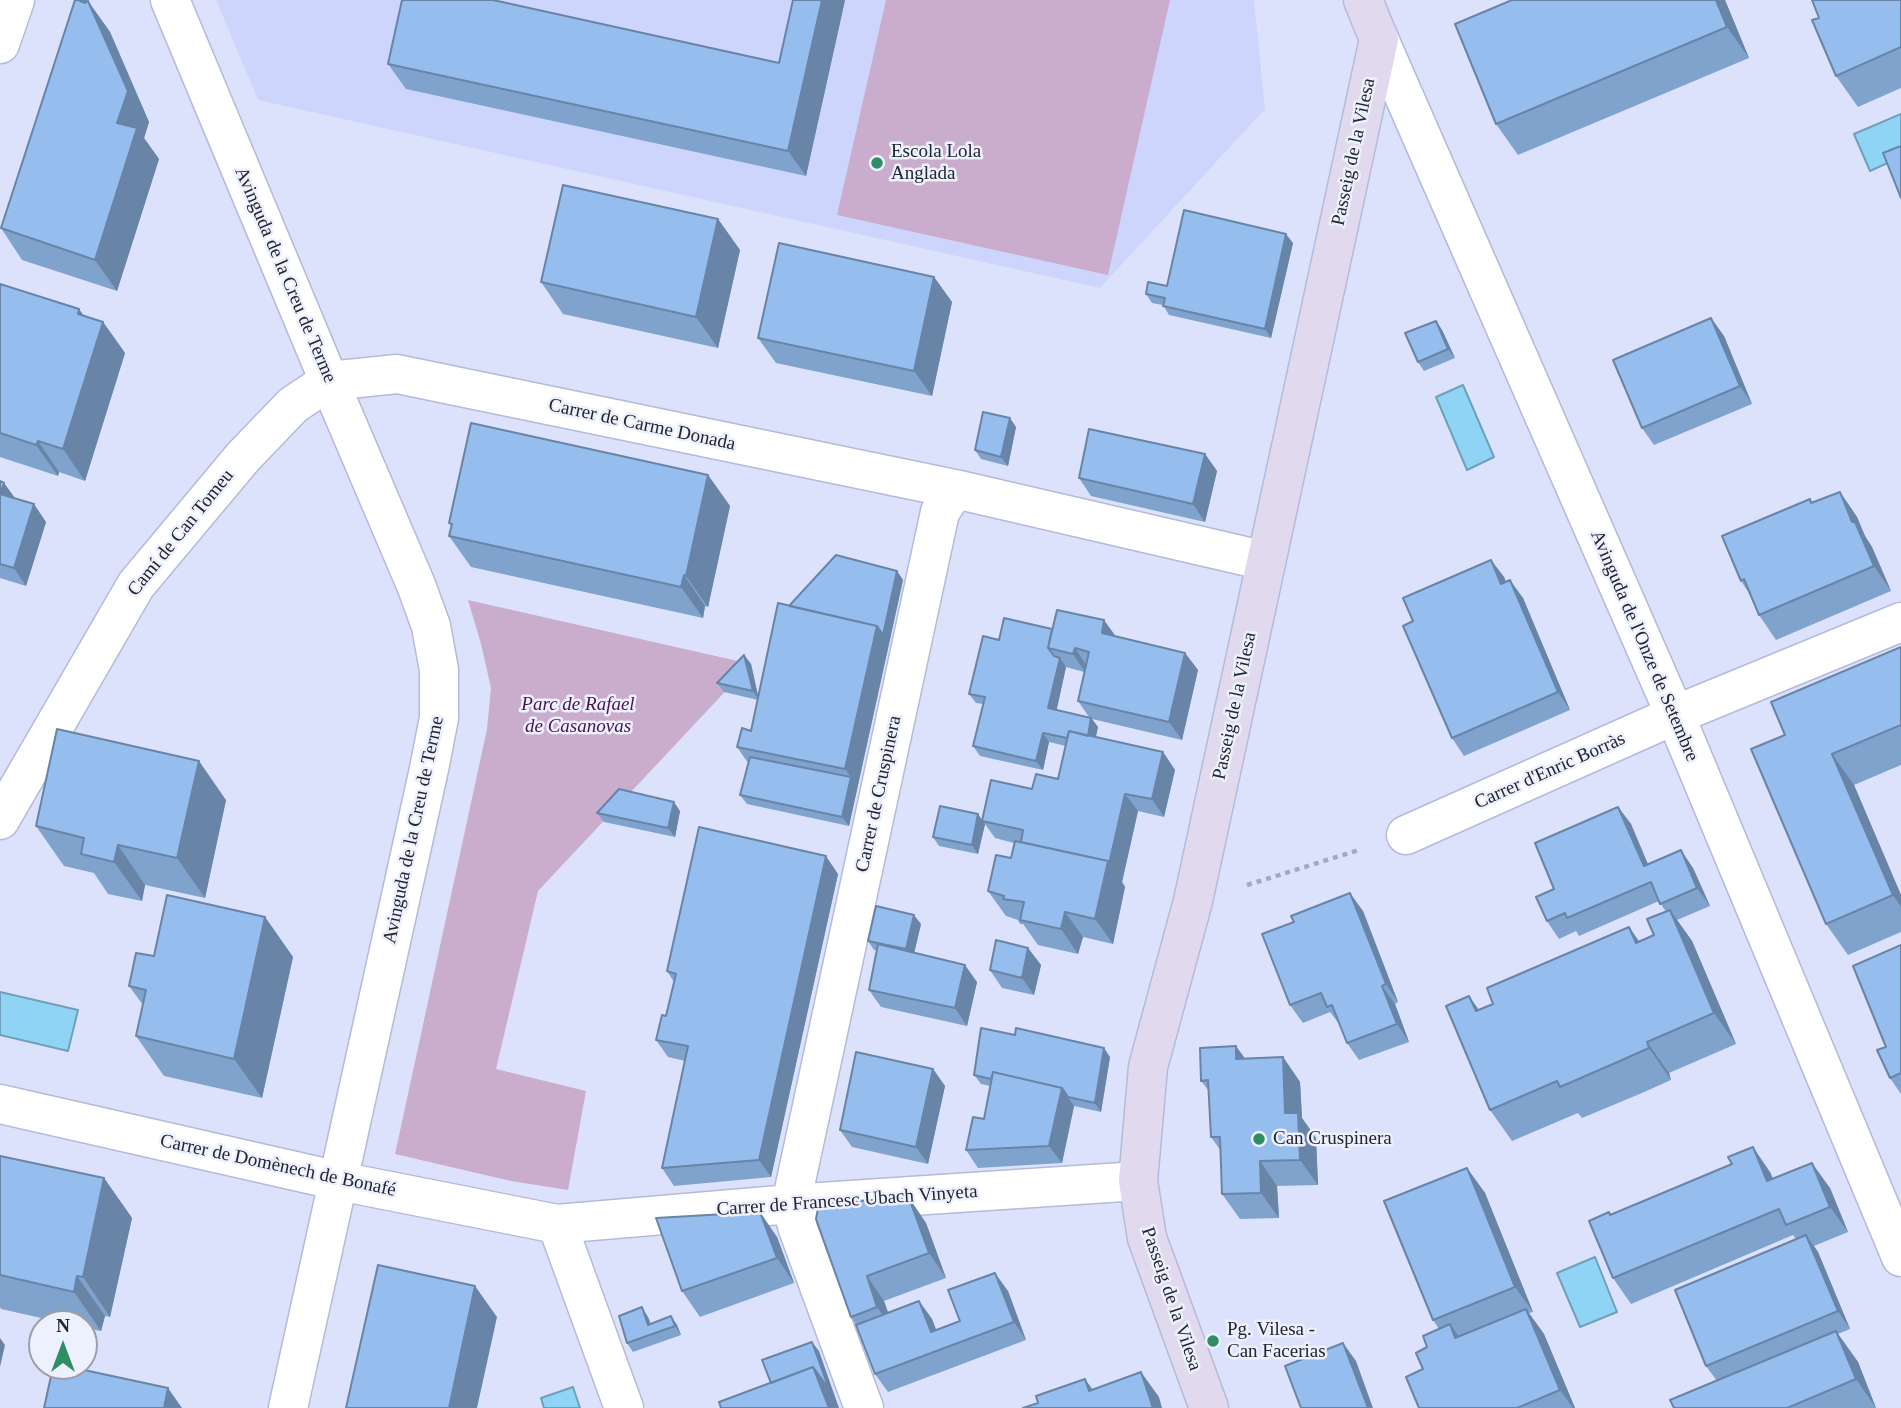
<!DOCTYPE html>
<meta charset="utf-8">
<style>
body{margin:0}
#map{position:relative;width:1901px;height:1408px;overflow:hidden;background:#dde2fc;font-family:Georgia,serif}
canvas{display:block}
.north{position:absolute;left:28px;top:1310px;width:70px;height:70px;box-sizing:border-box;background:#edf0fd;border:2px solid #9c9fab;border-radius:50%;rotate:0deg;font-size:19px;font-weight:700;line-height:28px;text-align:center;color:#232531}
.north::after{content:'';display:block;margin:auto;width:24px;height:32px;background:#318d63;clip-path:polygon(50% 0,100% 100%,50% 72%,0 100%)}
</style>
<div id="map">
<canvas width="1901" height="1408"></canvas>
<div class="north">N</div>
</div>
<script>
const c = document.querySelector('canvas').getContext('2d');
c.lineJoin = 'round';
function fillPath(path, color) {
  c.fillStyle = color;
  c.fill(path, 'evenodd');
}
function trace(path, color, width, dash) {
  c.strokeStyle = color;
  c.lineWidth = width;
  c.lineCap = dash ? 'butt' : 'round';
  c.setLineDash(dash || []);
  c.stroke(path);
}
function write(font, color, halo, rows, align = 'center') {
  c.font = font + ' Georgia,serif';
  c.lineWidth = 5;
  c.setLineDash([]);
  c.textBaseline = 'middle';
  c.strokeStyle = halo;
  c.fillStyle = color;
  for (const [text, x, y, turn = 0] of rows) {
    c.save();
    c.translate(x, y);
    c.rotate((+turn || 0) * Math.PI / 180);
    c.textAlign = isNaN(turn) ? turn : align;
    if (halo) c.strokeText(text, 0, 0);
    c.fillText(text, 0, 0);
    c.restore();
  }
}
fillPath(new Path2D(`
 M216 0H1254L1265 109 1100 288 258 100Z`), '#ced5fc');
fillPath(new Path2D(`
 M886 0H1170L1108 275 837 215Z
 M468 600 751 664 538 891 496 1069 586 1091 568 1190 511 1181 395 1154 487 729 491 688 481 644Z`), '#caadcc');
const water = new Path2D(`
 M1901 114V157L1870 171 1854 134Z
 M1463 385 1494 457 1467 470 1436 397Z
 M0 992 78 1010 68 1051 0 1035Z
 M1595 1257 1617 1312 1580 1327 1557 1273Z
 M573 1387 580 1408H544L541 1398Z`);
fillPath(water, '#90d4f5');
trace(water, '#6fa0ba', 2);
const street = new Path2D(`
 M170 0 329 381 416 585 431 626 439 670V718L429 769 288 1408
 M1379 39 1675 715 1901 1257
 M0 44 15 0
 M0 820 136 585 243 457 293 405 329 381 397 374 955 489
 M1406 835 1675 715 1901 622
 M0 1104 339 1181 557 1224 791 1204 1138 1181
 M557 1224 624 1408
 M864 1408 798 1229 791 1204 940 512 955 489 1266 561`);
const secondary = new Path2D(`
 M1209 1408 1147 1238 1138 1181 1148 1067 1193 901 1379 39 1363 0`);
trace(street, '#b4bada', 41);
trace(secondary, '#b4bada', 41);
trace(new Path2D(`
 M1247 885 1359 850`), '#a4a8be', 4.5, [5, 5]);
trace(street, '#fff', 38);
trace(secondary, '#e1d9ee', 38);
fillPath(new Path2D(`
 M793 0H845L806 176 406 89 388 64 779 63Z
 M1725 0 1749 58 1518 155 1496 124Z
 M1901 0V88L1858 107 1836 76 1819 18Z
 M87 1H88L110 32 149 122 144 138 159 159 117 291 22 260 1 228Z
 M718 219 740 250 718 348 563 314 541 282Z
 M1293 243 1271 338 1169 315 1163 305 1152 303 1146 294 1167 286Z
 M934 277 952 302 932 396 776 363 758 338Z
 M0 284 103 322 125 353 85 481 59 472 58 476 0 457Z
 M1711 318 1724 336 1752 404 1654 445 1642 428Z
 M1436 321 1442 330 1455 358 1424 371 1418 362Z
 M1016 427 1008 466 981 459 975 450Z
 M1205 454 1217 471 1205 522 1091 496 1079 478Z
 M708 475 730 506 708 607 705 606 703 618 471 567 449 536 451 526 449 523Z
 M0 481 4 483 15 498 46 522 26 586 0 578Z
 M1840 492 1857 517 1865 536 1872 547 1891 591 1776 640 1759 615 1749 593 1741 581 1810 499 1812 503Z
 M1491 560 1504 577 1506 582 1523 598 1570 710 1464 756 1452 738 1413 621Z
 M897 571 903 580 849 826 747 804 740 795 748 763 737 747 751 731 758 700 724 692 717 683 744 655 751 664 758 696 789 606Z
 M1052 629 1116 636 1185 653 1198 670 1182 740 1092 719 1098 727 1096 737 1163 752 1175 770 1164 817 1138 811 1122 882 1125 887 1113 944 1083 937 1078 954 1038 945 1023 924H1020L1018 920 1006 916 988 891 1011 858 1014 843 995 838 985 824 978 854 939 846 933 837 982 820 1032 789 1058 779 1066 746 1049 742 1043 770 980 756 973 746 983 704 976 703 969 694 999 640ZM1066 667 1084 672 1078 701 1089 717 1056 710Z
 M1901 647V765L1854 785 1901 895V932L1848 955 1826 924 1785 735Z
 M226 800 205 898 145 885 142 901 108 894 94 873 64 866 36 826Z
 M1618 807 1631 824 1648 864 1693 868 1710 906 1677 920 1692 941 1736 1044 1669 1073 1671 1080 1642 1093 1582 1118 1578 1113 1512 1141 1490 1110 1479 1010 1654 935 1666 912 1659 901 1579 936 1576 931 1559 939 1547 921 1554 889Z
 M680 811 675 837 604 822 597 813Z
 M838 874 771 1177 674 1186 662 1168 685 1061 668 1057 656 1040 666 1016 674 982 667 971Z
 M1363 911 1398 1002 1395 1004 1409 1042 1359 1060 1347 1043 1340 1025 1330 1012 1303 1023 1290 1005Z
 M265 917 293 957 262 1098 164 1076 136 1036 143 1005 129 986 154 956Z
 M921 924 914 953 977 982 967 1026 881 1007 869 990 877 950H874L868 941Z
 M1901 945V1094L1890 1078Z
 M1028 948 1041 965 1034 995 1002 988 990 970Z
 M1110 1057 1101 1112 1074 1106 1062 1163 978 1168 966 1150 984 1119 990 1086 981 1084 974 1075Z
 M1283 1057 1300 1082 1302 1118 1316 1138 1318 1185 1277 1186 1279 1218 1240 1219 1222 1194 1221 1151 1211 1137 1209 1091 1201 1081 1245 1059Z
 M933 1069 945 1086 928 1164 852 1147 840 1130Z
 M0 1156 104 1178 132 1218 110 1317 105 1316 101 1331 84 1328V1324H68L1 1309 0 1307Z
 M1467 1168 1485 1193 1533 1312 1529 1313 1544 1334 1575 1408H1419L1423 1369 1439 1329 1433 1320Z
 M1770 1172 1773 1178 1830 1188 1848 1232 1814 1246 1818 1252 1850 1329 1838 1334 1858 1362 1876 1408H1674L1717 1381 1706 1366 1796 1239 1793 1235 1631 1304 1613 1278 1611 1215Z
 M909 1198 926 1223 946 1278 884 1301 888 1313 919 1301 932 1319 936 1330 960 1321 1008 1291 1026 1340 888 1392 875 1374 856 1325 851 1317 816 1219Z
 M777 1237 794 1283 700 1317 682 1291Z
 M671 1316 677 1325 681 1335 633 1352 627 1343 648 1317 651 1324Z`), '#80a3cd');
fillPath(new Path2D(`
 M78 0H87L91 6 88 1 110 32 149 122 144 138 159 159 117 291 95 260 117 123Z
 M822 0H845L806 176 788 151Z
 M1716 0H1725L1749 58 1727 27Z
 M718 219 740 250 718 348 696 317Z
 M1286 234 1293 243 1271 338 1265 329Z
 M934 277 952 302 932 396 914 371Z
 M79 309 99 337 103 322 125 353 85 481 63 449Z
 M1711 318 1724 336 1752 404 1740 386Z
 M1436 321 1442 330 1455 358 1448 349Z
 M1010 418 1016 427 1008 466 1001 457Z
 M38 441 59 472 58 476 36 445Z
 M1205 454 1217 471 1205 522 1193 504Z
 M708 475 730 506 708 607 686 576Z
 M4 483 16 500 0 494Z
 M1840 492 1857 517 1865 536 1872 547 1891 591 1874 566 1852 522Z
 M34 504 46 522 26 586 14 568Z
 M1491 560 1504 577 1513 601 1501 584Z
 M897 571 903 580 849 826 842 817 851 777 845 769 877 626Z
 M684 575 705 606 703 618 681 587Z
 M1510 580 1523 598 1570 710 1558 692Z
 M1104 620 1117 638 1102 633Z
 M1075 648 1087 666 1085 672 1073 654Z
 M1185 653 1198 670 1182 740 1169 722Z
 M744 655 751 664 759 700 753 691Z
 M1060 658 1066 667 1055 718 1048 708Z
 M1091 718 1098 727 1092 752 1086 743Z
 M1043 733 1049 742 1043 770 1036 761Z
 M1163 752 1175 770 1164 817 1152 799Z
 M1832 754 1854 785 1901 895V907L1893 895Z
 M199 761 226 800 205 898 177 858Z
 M1125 794 1138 811 1122 882 1125 887 1113 944 1095 919 1108 861Z
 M674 802 680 811 675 837 668 828Z
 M1618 807 1631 824 1656 884 1644 866Z
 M978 814 985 824 978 854 972 845Z
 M118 845 145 885 142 901 114 862Z
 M1681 850 1693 868 1710 906 1697 888Z
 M826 856 838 874 771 1177 759 1160Z
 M1350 893 1363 911 1398 1002 1386 984Z
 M1670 910 1692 941 1736 1044 1714 1013Z
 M1065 912 1083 937 1078 954 1061 929Z
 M914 915 921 924 913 958 906 949Z
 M265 917 293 957 262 1098 234 1059Z
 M1629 927 1651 958 1636 943Z
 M1028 948 1041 965 1034 995 1022 978Z
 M965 965 977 982 967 1026 955 1008Z
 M1382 986 1395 1004 1409 1042 1397 1024Z
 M1469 996 1491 1027 1476 1011Z
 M1647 1042 1669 1073 1671 1080 1649 1048Z
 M1236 1046 1254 1071 1236 1059Z
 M1104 1048 1110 1057 1101 1112 1095 1103Z
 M1283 1057 1300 1082 1302 1118 1316 1138 1318 1185 1300 1160 1285 1113Z
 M933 1069 945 1086 928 1164 916 1147Z
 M1062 1088 1074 1106 1062 1163 1049 1146Z
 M1753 1147 1770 1172 1784 1206 1767 1181Z
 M1260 1161 1277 1186 1279 1218 1261 1193Z
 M1812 1163 1830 1188 1848 1232 1830 1207Z
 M1467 1168 1485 1193 1533 1312 1515 1287Z
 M104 1178 132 1218 110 1317 83 1277Z
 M909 1198 926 1223 946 1278 929 1253Z
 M760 1212 777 1237 794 1283 777 1258Z
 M1806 1235 1818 1252 1850 1329 1838 1311Z
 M995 1273 1008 1291 1026 1340 1014 1322Z
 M77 1276 105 1316 101 1331 74 1292Z
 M867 1276 884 1301 895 1332 877 1307Z
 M475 1286 497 1317 477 1408H449Z
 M919 1301 932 1319 944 1350 931 1332Z
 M642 1307 648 1317 654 1334 648 1325Z
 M1526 1309 1544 1334 1575 1408H1573L1560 1390Z
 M671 1316 677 1325 681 1335 675 1326Z
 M1450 1324 1467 1349 1455 1338Z
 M1836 1331 1858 1362 1876 1408 1856 1379Z
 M0 1338 5 1345 0 1367Z
 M812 1342 819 1351 839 1408H829L813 1367Z
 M1343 1343 1356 1361 1373 1408H1368Z
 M1141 1372 1159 1397 1162 1408H1153Z
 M1085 1379 1103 1404 1089 1391Z
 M168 1388 182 1408H164Z`), '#6884a7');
const building = new Path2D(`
 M75 0H78L85 3 88 1 128 91 117 123 137 128 95 260 1 228Z
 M402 0H493L779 63 793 0H822L788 151 388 64Z
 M1512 0H1716L1727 27 1496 124 1455 24Z
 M1812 0H1901V47L1836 76 1812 20 1819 18Z
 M1901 146V198L1883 153Z
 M563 185 718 219 696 317 541 282Z
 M1184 210 1286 234 1265 329 1163 306 1165 298 1146 294 1148 282 1167 286Z
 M779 243 934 277 914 371 758 338Z
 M0 284 79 309 78 314 103 322 63 449 38 441 36 445 0 433Z
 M1711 318 1740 386 1642 428 1613 360Z
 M1436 321 1448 349 1418 362 1405 333Z
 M983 412 1010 418 1001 457 975 450Z
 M471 423 708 475 686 576 684 575 681 587 449 536 452 524 449 523Z
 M1089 429 1205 454 1193 504 1079 478Z
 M0 481 4 483 0 494 34 504 14 568 0 564Z
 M1840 492 1852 522H1855L1874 566 1759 615 1744 579 1741 581 1722 536 1810 499 1811 503Z
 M836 555 897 571 883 635 877 626 789 606Z
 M1491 560 1501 584 1510 580 1558 692 1452 738 1403 626 1413 621 1403 598Z
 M778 603 877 626 845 769 737 747 742 728 751 731Z
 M1057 610 1104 620 1102 633 1185 653 1169 722 1078 701 1089 652 1075 648 1073 654 1048 648Z
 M1004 618 1052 629 1048 648 1054 656 1060 658 1048 708 1091 718 1088 736 1069 731 1067 738 1043 733 1036 761 973 746 985 697 969 694 983 636 999 640Z
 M1901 647V725L1832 754 1893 895 1826 924 1751 749 1785 735 1771 702Z
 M744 655 753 691 717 683Z
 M57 729 199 761 177 858 118 845 114 862 81 854 84 838 36 826Z
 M1069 731 1163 752 1152 799 1125 794 1109 864 1108 861 1021 842 1023 830 982 821 991 780 1032 789 1036 774 1058 779Z
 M750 757 851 777 842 817 740 795Z
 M619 789 674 802 668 828 597 813Z
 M940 806 978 814 972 845 933 837Z
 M1618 807 1644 866 1681 850 1697 888 1660 904 1651 882 1567 918 1565 913 1547 921 1536 897 1554 889 1535 843Z
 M699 827 826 856 759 1160 662 1168 688 1046 656 1040 662 1015 666 1016 676 974 667 971Z
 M1015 841 1108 861 1095 919 1065 912 1061 929 1020 920 1024 902 1003 899 1004 896 988 891 996 855 1011 858Z
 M1350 893 1386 984 1382 986 1397 1024 1347 1043 1332 1005 1327 1007 1321 993 1290 1005 1262 934 1294 922 1291 916Z
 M167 895 265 917 234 1059 136 1036 146 990 129 986 136 953 154 956Z
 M876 906 914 915 906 949 868 941Z
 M1670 910 1714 1013 1647 1042 1649 1048 1620 1061 1560 1087 1557 1081 1490 1110 1446 1006 1469 996 1476 1011 1493 1004 1487 988 1629 927 1636 943 1654 935 1647 919Z
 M996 940 1028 948 1022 978 990 970Z
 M878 944 965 965 955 1008 869 990Z
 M1901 945V1073L1890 1078 1877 1050 1886 1047 1853 966Z
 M981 1028 1015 1035 1016 1028 1104 1048 1095 1103 1068 1097 1062 1088 993 1072 991 1079 974 1075Z
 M1236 1046V1059L1283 1057 1285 1113H1298L1300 1160 1260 1161 1261 1193 1222 1194 1220 1137H1211L1208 1080 1201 1081 1200 1048Z
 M856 1052 933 1069 916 1147 840 1130Z
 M993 1072 1062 1088 1049 1146 966 1150 973 1117 984 1119Z
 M1753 1147 1767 1181 1812 1163 1830 1207 1786 1225 1779 1209 1613 1278 1589 1221 1609 1212 1610 1215 1732 1164 1728 1157Z
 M0 1156 104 1178 83 1277 77 1276 74 1292 0 1275Z
 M1467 1168 1515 1287 1433 1320 1384 1201Z
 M909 1198 929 1253 867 1276 877 1307 851 1317 816 1219 819 1203Z
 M760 1212 777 1258 682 1291 656 1218Z
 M1806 1235 1838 1311 1706 1366 1675 1290Z
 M378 1265 475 1286 449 1408H346Z
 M995 1273 1014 1322 875 1374 856 1325 919 1301 931 1332 960 1321 948 1290Z
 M642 1307 648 1325 671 1316 675 1326 627 1343 619 1316Z
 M1526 1309 1560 1390 1517 1408H1419L1406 1377 1423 1369 1416 1353 1427 1347 1423 1336 1450 1324 1455 1338Z
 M1836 1331 1856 1379 1787 1408H1674L1670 1400Z
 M812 1342 829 1389 813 1367 771 1383 762 1360Z
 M1343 1343 1368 1408H1301L1285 1366Z
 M53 1367 70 1371V1367L168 1388 164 1408H44Z
 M813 1367 829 1408H721L719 1402Z
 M1141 1372 1153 1408H1023L1038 1403 1036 1396 1085 1379 1089 1391Z`);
fillPath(building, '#95bdee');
trace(building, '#6884a7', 2);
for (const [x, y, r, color] of [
 [877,163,7,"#318d63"],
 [1259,1139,7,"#318d63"],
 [1213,1341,7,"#318d63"]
]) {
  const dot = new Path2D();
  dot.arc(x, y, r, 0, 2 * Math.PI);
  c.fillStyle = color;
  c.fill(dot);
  trace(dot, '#edf0fd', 2.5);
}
write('19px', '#232531', '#edf0fd', [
 ["Escola Lola",891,152],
 ["Anglada",891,174],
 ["Can Cruspinera",1273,1139],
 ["Pg. Vilesa -",1227,1330],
 ["Can Facerias",1227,1352]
], 'left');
write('19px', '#232531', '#edf0fd', [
 ["Passeig de la Vilesa",1354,152,-78],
 ["Avinguda de la Creu de Terme",285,275,67],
 ["Carrer de Carme Donada",642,425,12],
 ["Camí de Can Tomeu",181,533,-51],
 ["Avinguda de l'Onze de Setembre",1644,646,67],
 ["Passeig de la Vilesa",1235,706,-78],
 ["Carrer d'Enric Borràs",1550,771,-24],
 ["Carrer de Cruspinera",879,794,-78],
 ["Avinguda de la Creu de Terme",414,830,-78],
 ["Carrer de Domènech de Bonafé",278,1166,12],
 ["Carrer de Francesc Ubach Vinyeta",847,1201,-4],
 ["Passeig de la Vilesa",1171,1299,71]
]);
write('italic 19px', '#48134e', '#edf0fd', [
 ["Parc de Rafael",578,705],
 ["de Casanovas",578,727]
]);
</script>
